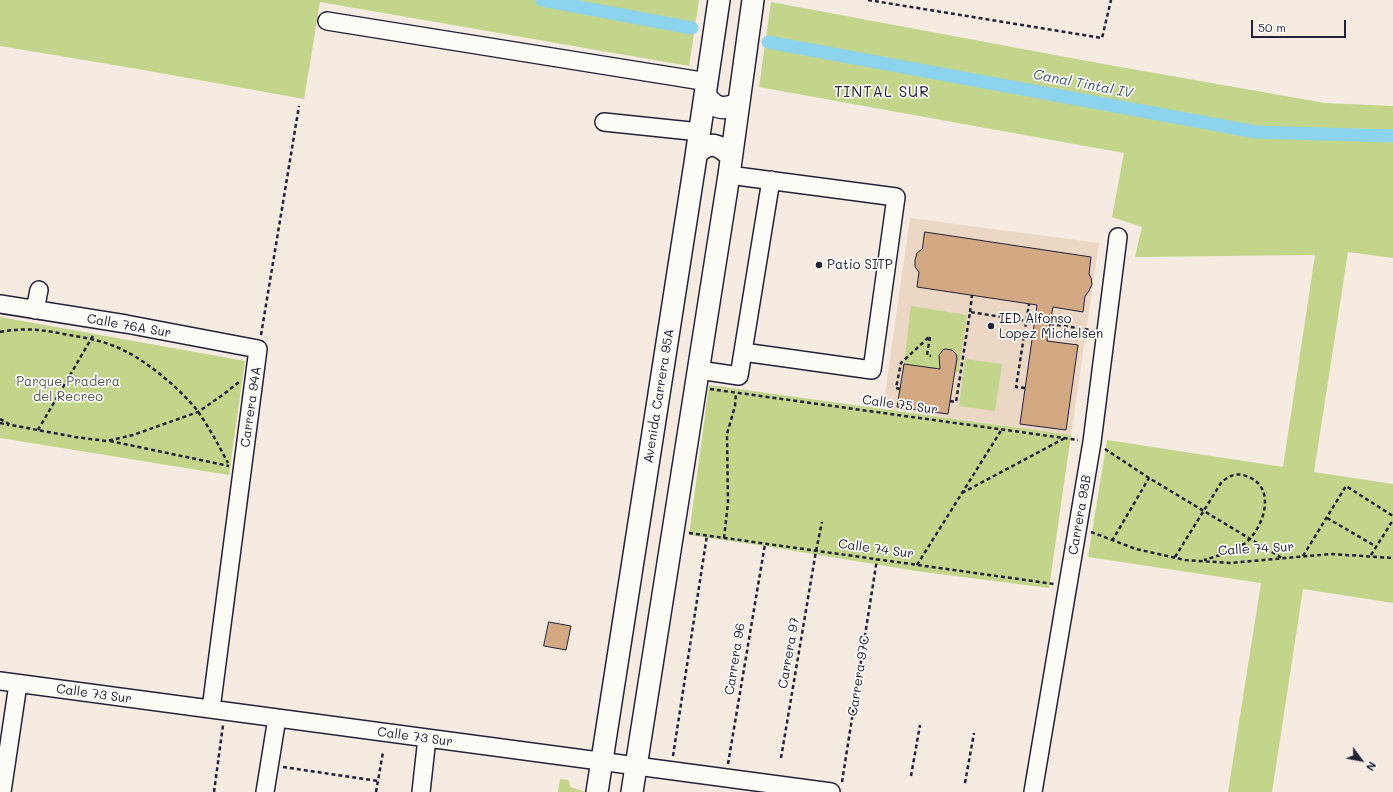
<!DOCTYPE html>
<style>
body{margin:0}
#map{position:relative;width:1393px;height:792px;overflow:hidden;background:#f5ebe0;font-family:Mali,sans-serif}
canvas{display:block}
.north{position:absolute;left:1341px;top:740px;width:40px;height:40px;-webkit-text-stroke:3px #fdfcf7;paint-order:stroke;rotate:122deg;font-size:11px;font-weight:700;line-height:16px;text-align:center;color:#22223b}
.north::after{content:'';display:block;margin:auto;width:14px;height:18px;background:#22223b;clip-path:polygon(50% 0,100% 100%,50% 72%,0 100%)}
.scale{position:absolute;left:1251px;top:20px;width:95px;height:18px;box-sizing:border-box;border:2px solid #22223b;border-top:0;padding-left:5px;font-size:12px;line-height:14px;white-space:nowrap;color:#22223b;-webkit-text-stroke:3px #fdfcf7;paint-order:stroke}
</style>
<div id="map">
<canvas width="1393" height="792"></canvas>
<div class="north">N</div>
<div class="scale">50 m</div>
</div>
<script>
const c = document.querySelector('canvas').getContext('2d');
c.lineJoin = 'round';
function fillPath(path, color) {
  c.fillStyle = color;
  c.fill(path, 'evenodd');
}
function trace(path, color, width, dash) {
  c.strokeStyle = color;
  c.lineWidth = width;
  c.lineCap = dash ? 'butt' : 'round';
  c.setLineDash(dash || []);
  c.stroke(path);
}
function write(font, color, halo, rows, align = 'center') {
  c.font = font + ' Mali,sans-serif';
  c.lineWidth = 3.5;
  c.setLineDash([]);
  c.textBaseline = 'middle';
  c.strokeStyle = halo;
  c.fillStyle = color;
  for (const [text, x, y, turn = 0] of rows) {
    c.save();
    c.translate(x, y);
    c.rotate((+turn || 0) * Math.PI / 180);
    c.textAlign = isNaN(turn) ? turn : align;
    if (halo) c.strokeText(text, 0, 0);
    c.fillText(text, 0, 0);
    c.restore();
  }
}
fillPath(new Path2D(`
 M910 218 1099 243 1071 435 883 408Z`), '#ebd7c4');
fillPath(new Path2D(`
 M0 0H699L689 66 320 2 304 99 138 69 0 46Z
 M771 2 1098 63 1325 103 1393 106V258L1348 252 1314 472 1393 484V603L1303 589 1272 792H1228L1261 583 1088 557 1107 440 1283 467 1315 255 1135 257 1142 227 1112 217 1124 153 759 87Z
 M911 306 967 315 958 372 904 364ZM946 349 952 350 956 354 940 363 939 355 943 350Z
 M0 317 245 361 229 475 0 438Z
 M965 359 1002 364 995 411 959 406Z
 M709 385 1071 435 1049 588 916 571 765 546 689 535Z
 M560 779 569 780 570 787 586 792H558Z`), '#c2d58a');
trace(new Path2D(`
 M542 0 692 28
 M768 42 1256 132 1393 136`), '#8cd3ed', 13);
const building = new Path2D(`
 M925 232 1091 257 1089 274 1091 278 1092 284 1089 291 1085 296 1083 312 1053 307 1047 341 1078 345 1066 430 1020 424 1037 305 917 287 919 272 915 267V260L917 253 922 249Z
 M946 349 952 350 956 354 957 358 948 414 897 407 904 364 940 369 939 355 943 350Z
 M549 622 571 626 566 650 544 646Z`);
fillPath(building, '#d3a984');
trace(building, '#22223b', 1);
const minor = new Path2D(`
 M327 21 708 82
 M604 122 700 132
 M729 175 896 197 872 370 743 352
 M0 304 126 324 258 349 211 709
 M35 310 39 290
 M699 370 739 376 771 180
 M0 681 831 792
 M2 792 18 684
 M265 792 277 718
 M421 792 427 738
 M1033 792 1092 442 1118 237`);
const major = new Path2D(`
 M706 96C715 109 725 111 739 102
 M697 153C711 140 719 145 731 156
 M597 792 695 163 719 0
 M632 792 729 175 753 0`);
trace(minor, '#22223b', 20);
trace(major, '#22223b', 24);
trace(new Path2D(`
 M868 0 1102 38 1111 0
 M970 312 972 295
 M1050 324 1091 330
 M0 332C24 327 45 330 69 335 88 338 108 342 125 351 148 362 184 392 199 413 210 429 219 446 228 463
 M261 335 299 106
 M930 337 927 355 931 356
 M1025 388 1016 387 1029 304
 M710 389 1078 440
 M900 389 896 388 901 363 930 336
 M950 401 956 402 970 312 1034 322
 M0 419 11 425 75 437 107 441 133 435 198 412 224 394 239 382
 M0 423 9 425
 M38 430 94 334
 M110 441 229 466
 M1105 449 1149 478 1282 558
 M962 493 1065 438
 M1327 518 1377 547
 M1091 532 1136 549 1185 560 1230 563 1331 554 1393 558
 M689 533 1054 584
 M724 538 728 503 727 434 735 406 736 393
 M1112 541 1149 478
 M1371 555 1393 520
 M1303 556 1346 486 1393 516
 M1175 557 1221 483C1224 480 1228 477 1231 476 1236 474 1241 474 1246 476 1278 486 1264 529 1244 544 1232 552 1217 556 1204 560
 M917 565 1002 429
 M673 756 707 535
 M781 758 816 551 822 522
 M728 764 765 544
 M283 767 378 781
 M911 776 920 725
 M842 782 877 559
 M965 783 974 733
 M214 792 223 725
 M376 792 383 752`), '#22223b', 2.5, [4, 3]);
trace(minor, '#fdfcf7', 17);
trace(major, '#fdfcf7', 21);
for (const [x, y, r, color] of [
 [819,265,4,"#22223b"],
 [991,326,4,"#22223b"]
]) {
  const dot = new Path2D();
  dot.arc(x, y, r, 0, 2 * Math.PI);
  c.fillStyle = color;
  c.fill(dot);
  trace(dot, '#fdfcf7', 1.5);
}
write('13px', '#22223b', '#fdfcf7', [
 ["Patio SITP",827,265],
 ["IED Alfonso",999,319],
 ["Lopez Michelsen",999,334]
], 'left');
write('13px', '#22223b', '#fdfcf7', [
 ["Calle 76A Sur",129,326,10],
 ["Avenida Carrera 95A",659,396,-81],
 ["Calle 75 Sur",900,405,8],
 ["Carrera 94A",251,407,-82],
 ["Carrera 98B",1080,515,-80],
 ["Calle 74 Sur",876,549,8],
 ["Calle 74 Sur",1256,549,-3],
 ["Carrera 97",789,653,-80],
 ["Carrera 96",735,659,-81],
 ["Carrera 97C",859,676,-81],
 ["Calle 73 Sur",94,694,8],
 ["Calle 73 Sur",415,737,8]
]);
write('13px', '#525853', '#fdfcf7', [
 ["Parque Pradera",68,382],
 ["del Recreo",68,397]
]);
write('italic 14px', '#425770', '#fdfcf7', [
 ["Canal Tintal IV",1083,84,11]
]);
c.letterSpacing = '1px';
write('15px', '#22223b', '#fdfcf7', [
 ["TINTAL SUR",882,92]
]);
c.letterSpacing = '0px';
</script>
